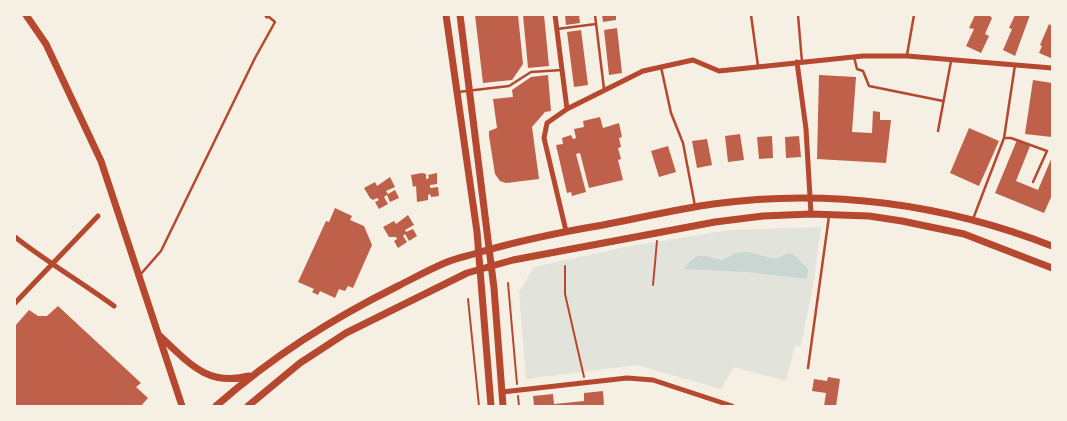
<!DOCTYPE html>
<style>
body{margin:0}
#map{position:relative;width:1067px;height:421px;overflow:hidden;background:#f6efe4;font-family:"DM Sans",sans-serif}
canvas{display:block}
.frame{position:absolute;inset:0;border:16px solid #f6efe4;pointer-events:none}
</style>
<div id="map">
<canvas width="1067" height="421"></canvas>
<div class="frame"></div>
</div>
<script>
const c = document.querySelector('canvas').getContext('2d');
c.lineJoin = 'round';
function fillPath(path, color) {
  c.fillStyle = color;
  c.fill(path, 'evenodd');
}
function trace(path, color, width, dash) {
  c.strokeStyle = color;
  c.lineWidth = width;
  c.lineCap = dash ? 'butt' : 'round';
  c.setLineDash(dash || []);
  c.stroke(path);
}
fillPath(new Path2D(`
 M821 227 814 280 801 346H795L786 381 734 367 721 389 637 365 526 379 519 292 534 267 625 247 729 230Z`), '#e2e4dc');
fillPath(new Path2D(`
 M748 252 771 258H778L788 253 793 254 808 269 807 279 748 272 684 269C699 249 703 257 722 260L736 253Z`), '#c9d6d2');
fillPath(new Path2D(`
 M475 15H518L523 64 512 80 483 83Z
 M523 15H544L549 66 528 68Z
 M565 15H579L580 23 566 25Z
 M602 15H616V20L603 22Z
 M975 15H989L992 18 985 34 989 36 981 53 966 46 974 29 969 28Z
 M1015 15H1030L1015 56 1003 50 1012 29 1009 28Z
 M1049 24 1052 26 1051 58 1039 53 1042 46 1040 45Z
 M617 28 622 73 609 75 604 30Z
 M581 30 588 85 574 87 567 32Z
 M548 75 551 111 545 112 532 127 539 179 506 183 500 181 495 174 489 136V131L497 128 493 99 513 97 512 90 531 77Z
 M819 75 856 77 852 132 872 133 873 111 880 112V120H891L886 163 817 159Z
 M1033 80 1052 83V137L1025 134Z
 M600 117 603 128 619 123 622 137 619 138 621 147 618 148 621 159 618 160 623 180 589 188 580 153 576 154 586 192 572 196 571 192 567 193 556 145 563 144 562 138 571 135 573 139 576 138 574 129 584 127 583 121Z
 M969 128 999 141 979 186 950 173Z
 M740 134 744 160 728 162 725 136Z
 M772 136 773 158 759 159 757 137Z
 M799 136 801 157 786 158 785 137Z
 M707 139 712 165 697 168 692 141Z
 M1017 140 1030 146 1016 181 1038 190 1052 157V195L1044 213 995 193Z
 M668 146 676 172 659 177 651 151Z
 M422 173 426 174V179L429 178 428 175 437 173V184L430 185V188L438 187 439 196 431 197 430 194 428 195V200L417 202 416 186 413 187 411 175Z
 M390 177 395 187 386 191 388 194 395 190 399 198 390 202 387 195 384 197 388 204 379 209 375 202 379 200 377 198 373 200 370 198 364 188 375 182 377 186Z
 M335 208 352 216 350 220 364 226 372 245 353 288 348 286 345 291 339 289 335 298 320 291 318 295 312 292 314 289 298 282 326 221 329 222Z
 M408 215 414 225 405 230 406 232 413 229 417 236 409 241 405 234 403 236 407 242 398 248 394 241 397 239 396 237H389L383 227 394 221 396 224Z
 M58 306 141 383 136 387 148 398 141 406H15V326L29 310 38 316H47Z
 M828 377 840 379 836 406H824L826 393 812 391 814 379 827 381Z
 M603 391 604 406H534L533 396 553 394 554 404 584 401V393Z`), '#bf614a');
trace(new Path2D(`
 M565 266V294L584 377
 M508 283 517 384
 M653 285 657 241
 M468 299 479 406
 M518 396 519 406`), '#b5482f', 2);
trace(new Path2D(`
 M595 15 604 89
 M751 15 758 66
 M798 15 802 62
 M557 29 596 24
 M907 55 914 15
 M854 57 857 69 863 71 869 86 943 101
 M661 67 671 113 683 143 695 206
 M458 92 509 86 531 72 562 70
 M938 131 951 61
 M1004 138H1011L1047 151 1033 182
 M973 219 1004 138 1015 65
 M140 275 161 251 255 58 275 22 269 17
 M808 368 829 216`), '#b5482f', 2.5);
trace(new Path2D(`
 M555 15 567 109
 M267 16 268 15
 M797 62 806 129 811 214
 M566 231 544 138 547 123 567 109 643 71 693 60 719 71 863 56H907L1052 68
 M15 237C47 262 81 282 114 306
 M15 303 98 216
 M502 392 627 378 653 380 732 406`), '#b5482f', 5);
trace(new Path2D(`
 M26 15 46 44 101 161 182 406
 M446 15 477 232 491 406
 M460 15 494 288 503 406
 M160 336C188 362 207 387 249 376
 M216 406C273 356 330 320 398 286 414 278 430 269 447 262 456 258 467 256 477 253 518 241 561 232 603 225 640 218 677 209 713 204 828 188 945 204 1052 246
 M248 406 300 363 346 333 467 273 513 260 715 222 763 216 811 214 869 216 902 221 964 234 1052 268`), '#b5482f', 7);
</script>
